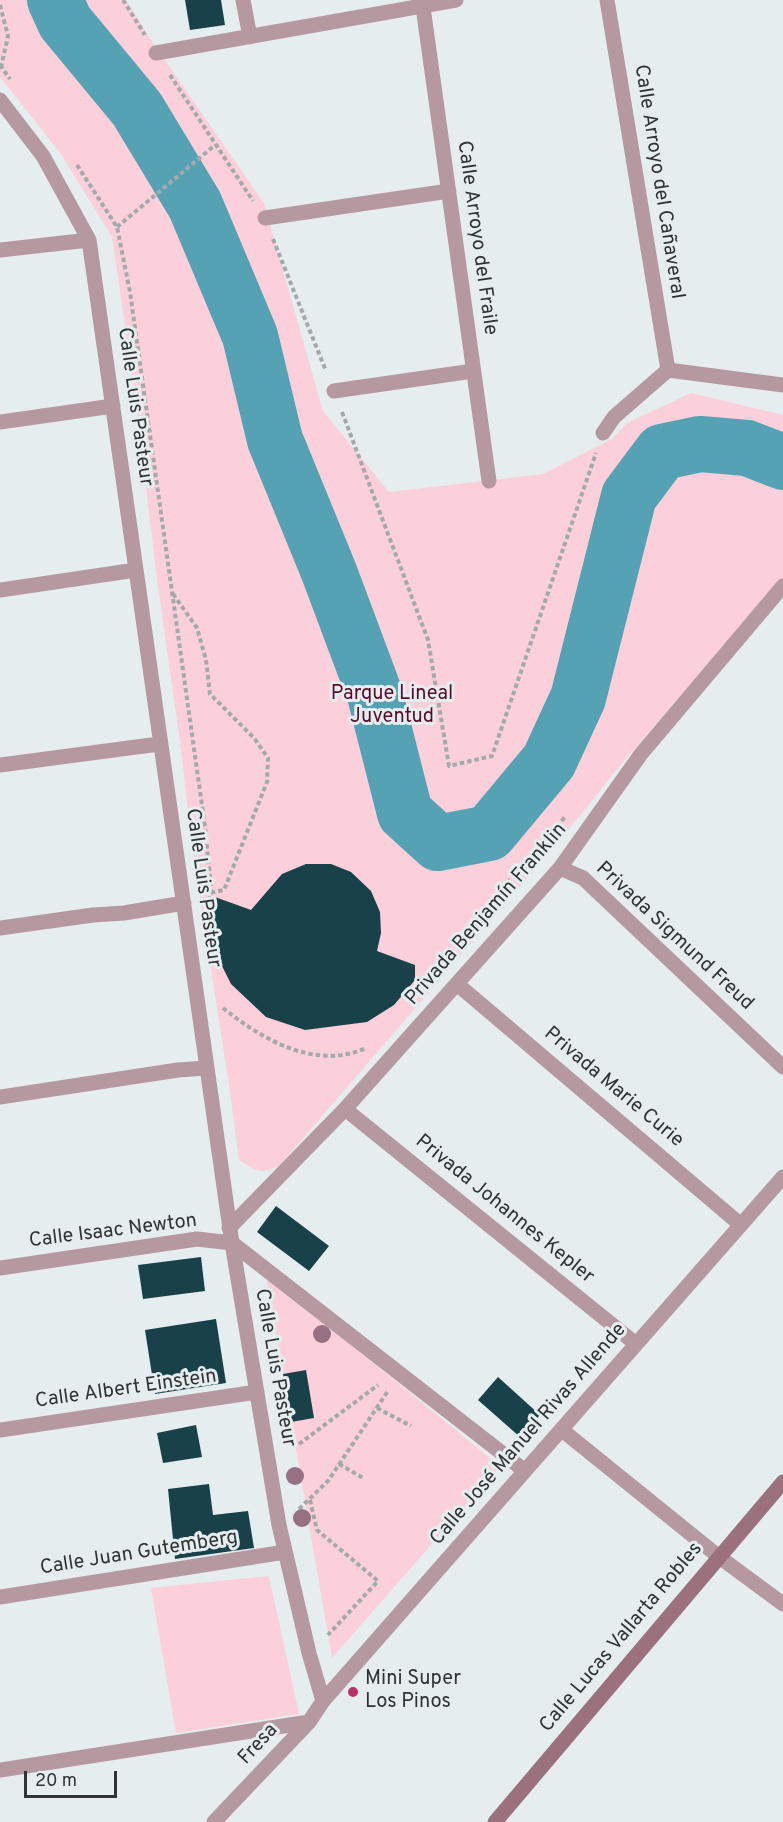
<!DOCTYPE html>
<meta charset="utf-8">
<style>
body{margin:0}
#map{position:relative;width:783px;height:1822px;overflow:hidden;background:#e5edef;font-family:Overpass,sans-serif}
canvas{display:block}
.scale{position:absolute;left:24px;top:1771px;width:93px;height:27px;box-sizing:border-box;border:3px solid #303334;border-top:0;padding-left:8px;font-size:18px;line-height:21px;white-space:nowrap;color:#303334;-webkit-text-stroke:4px #e5edef;paint-order:stroke}
</style>
<div id="map">
<canvas width="783" height="1822"></canvas>
<div class="scale">20 m</div>
</div>
<script>
const c = document.querySelector('canvas').getContext('2d');
c.lineJoin = 'round';
function fillPath(path, color) {
  c.fillStyle = color;
  c.fill(path, 'evenodd');
}
function trace(path, color, width, dash) {
  c.strokeStyle = color;
  c.lineWidth = width;
  c.lineCap = dash ? 'butt' : 'round';
  c.setLineDash(dash || []);
  c.stroke(path);
}
function write(font, color, halo, rows, align = 'center') {
  c.font = font + ' Overpass,sans-serif';
  c.lineWidth = 6;
  c.setLineDash([]);
  c.textBaseline = 'middle';
  c.strokeStyle = halo;
  c.fillStyle = color;
  for (const [text, x, y, turn = 0] of rows) {
    c.save();
    c.translate(x, y);
    c.rotate((+turn || 0) * Math.PI / 180);
    c.textAlign = isNaN(turn) ? turn : align;
    if (halo) c.strokeText(text, 0, 0);
    c.fillText(text, 0, 0);
    c.restore();
  }
}
fillPath(new Path2D(`
 M0 0H126L153 43 264 203 323 411 389 492 543 474 612 439 627 423 691 393 783 415V581L737 630 623 762 562 838 280 1165C261 1175 256 1171 239 1160L229 1085 191 841 182 757 157 579 134 387 112 237 61 154 0 77Z
 M266 1276 500 1466 332 1658Z
 M269 1576 299 1714 176 1733 151 1588Z`), '#fbd0da');
trace(new Path2D(`
 M55 0 65 22 137 109 195 205 250 336 275 440 329 572 375 695 405 813 438 843 489 833 549 761 578 698 629 496 662 452 700 444 747 448 783 462`), '#56a2b5', 56);
fillPath(new Path2D(`
 M185 0H221L225 25 190 30Z
 M306 864H331L351 872 371 891 380 912 381 933 377 951 415 965V980L394 1005 367 1022 305 1030 266 1017 231 984 215 952 211 924 215 897 251 910 282 874Z
 M276 1206 329 1246 309 1271 257 1232Z
 M201 1257 205 1291 143 1299 138 1265Z
 M216 1319 226 1383 155 1394 145 1330Z
 M306 1370 314 1418 291 1422 283 1374Z
 M498 1377 540 1415 520 1437 478 1400Z
 M196 1425 202 1457 163 1463 157 1433Z
 M209 1484 213 1515 248 1511 254 1548 175 1559 168 1489Z`), '#18414a');
trace(new Path2D(`
 M123 0 145 35
 M0 5 8 36 1 67
 M0 65 10 79
 M170 75 253 201
 M77 165 117 227 130 292 205 827 211 887 209 904
 M117 227 215 145
 M273 239 326 371
 M342 412 428 640 449 766 492 756 596 453
 M173 594 197 628 206 660 210 694 254 738 268 758 267 782 224 890 210 893
 M430 975 471 924 565 817
 M223 1008C262 1039 315 1071 366 1048
 M377 1408 411 1426
 M299 1444 378 1385
 M339 1464 365 1479
 M310 1500 317 1530 378 1581 328 1635
 M299 1509 328 1481 388 1391`), '#a4aaac', 4, [4.5, 3]);
trace(new Path2D(`
 M243 0 250 37
 M422 0 489 481
 M607 0 668 370
 M156 53 456 0
 M0 100 43 156 89 240 232 1243 279 1525 309 1653 323 1701
 M265 218 449 191
 M0 250 89 240
 M334 391 473 371
 M0 422 113 406
 M603 433 614 417 668 370 783 385
 M0 590 136 570
 M0 765 159 744
 M560 868 583 878 783 1067
 M0 928 93 915 124 913 184 903
 M457 984 741 1225
 M0 1097 178 1070 206 1068
 M345 1109 636 1344
 M229 1228 345 1109 560 868 641 754 783 586
 M0 1268 197 1239 232 1243 525 1471
 M0 1430 257 1392
 M562 1430 718 1556 783 1604
 M0 1597 285 1552
 M0 1770 309 1722
 M214 1822 309 1722 323 1701 783 1177`), '#b699a0', 15);
trace(new Path2D(`
 M495 1822 783 1482`), '#9a717c', 15);
c.fillStyle = '#977083';
for (const [x, y] of [
 [322,1334],
 [295,1476],
 [302,1518]
]) {
  c.beginPath();
  c.arc(x, y, 9, 0, 2 * Math.PI);
  c.fill();
}
for (const [x, y, r, color] of [
 [353,1692,6,"#bc3067"]
]) {
  const dot = new Path2D();
  dot.arc(x, y, r, 0, 2 * Math.PI);
  c.fillStyle = color;
  c.fill(dot);
  trace(dot, '#e5edef', 2);
}
write('20px', '#303334', '#e5edef', [
 ["Calle Arroyo del Cañaveral",658,182,81],
 ["Calle Arroyo del Fraile",476,238,82],
 ["Calle Luis Pasteur",134,407,82],
 ["Calle Luis Pasteur",202,888,82],
 ["Privada Benjamín Franklin",487,915,-49],
 ["Privada Sigmund Freud",674,937,43],
 ["Privada Marie Curie",613,1088,40],
 ["Privada Johannes Kepler",504,1210,39],
 ["Calle Isaac Newton",113,1232,-7],
 ["Calle Luis Pasteur",274,1368,80],
 ["Calle Albert Einstein",126,1390,-8],
 ["Calle José Manuel Rivas Allende",529,1435,-49],
 ["Calle Juan Gutemberg",139,1554,-9],
 ["Calle Lucas Vallarta Robles",622,1638,-50],
 ["Fresa",259,1745,-47]
]);
write('20px', '#570a2b', '#e5edef', [
 ["Parque Lineal",392,695],
 ["Juventud",392,718]
]);
write('20px', '#303334', '#e5edef', [
 ["Mini Super",365,1680],
 ["Los Pinos",365,1703]
], 'left');
</script>
